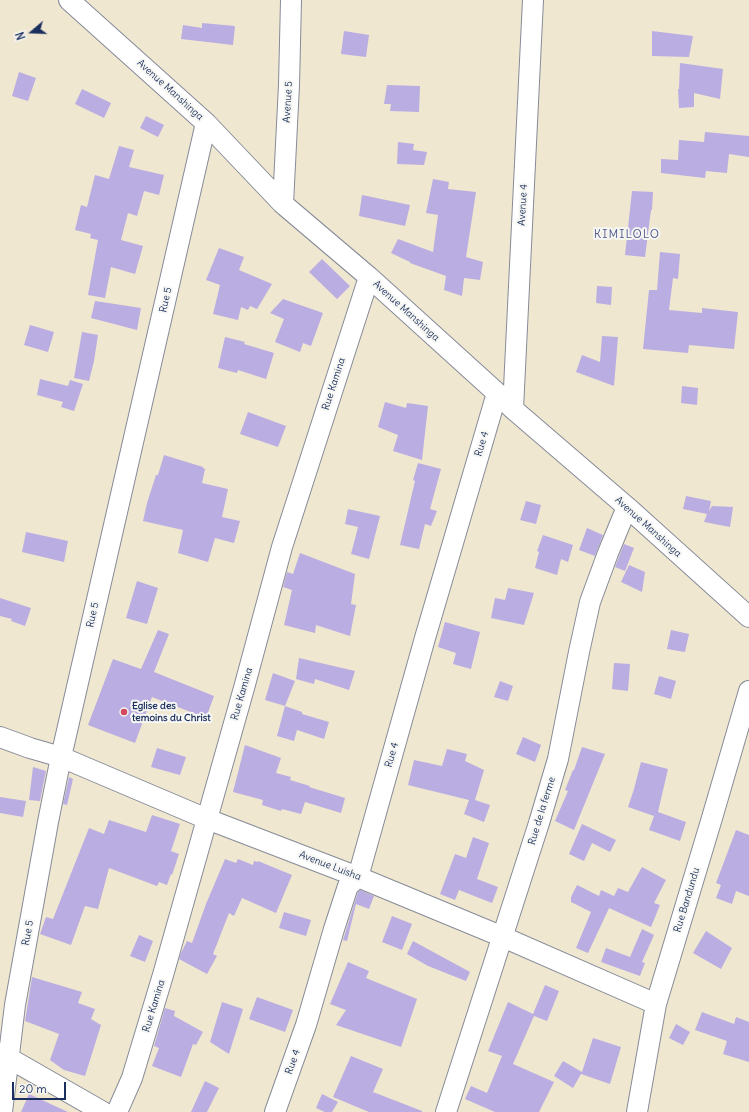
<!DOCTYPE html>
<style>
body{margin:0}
#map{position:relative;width:749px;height:1112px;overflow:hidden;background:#f0e7d1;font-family:Delius,sans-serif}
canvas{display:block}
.north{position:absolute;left:12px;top:12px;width:40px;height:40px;-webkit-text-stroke:3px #f6f6f2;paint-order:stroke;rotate:251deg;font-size:11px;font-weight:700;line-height:16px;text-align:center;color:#1b2f5e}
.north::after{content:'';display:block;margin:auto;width:14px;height:18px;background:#1b2f5e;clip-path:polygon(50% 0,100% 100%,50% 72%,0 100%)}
.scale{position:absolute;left:12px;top:1082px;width:54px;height:18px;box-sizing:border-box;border:2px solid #1b2f5e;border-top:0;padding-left:5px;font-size:12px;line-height:14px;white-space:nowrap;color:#1b2f5e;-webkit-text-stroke:3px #f6f6f2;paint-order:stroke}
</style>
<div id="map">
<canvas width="749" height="1112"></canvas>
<div class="north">N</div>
<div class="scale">20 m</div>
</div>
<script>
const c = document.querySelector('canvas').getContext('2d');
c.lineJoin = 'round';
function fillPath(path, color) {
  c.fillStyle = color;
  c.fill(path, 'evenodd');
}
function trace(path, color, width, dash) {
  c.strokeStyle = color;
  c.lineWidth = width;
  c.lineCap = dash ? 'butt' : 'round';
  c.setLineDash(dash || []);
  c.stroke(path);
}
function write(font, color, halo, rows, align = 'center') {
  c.font = font + ' Delius,sans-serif';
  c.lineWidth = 4;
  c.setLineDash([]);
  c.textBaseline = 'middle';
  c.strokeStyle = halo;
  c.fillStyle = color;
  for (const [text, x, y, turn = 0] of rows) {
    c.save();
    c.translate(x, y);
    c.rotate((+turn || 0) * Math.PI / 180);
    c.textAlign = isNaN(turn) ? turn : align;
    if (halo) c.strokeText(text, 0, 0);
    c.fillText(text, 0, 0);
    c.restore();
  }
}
fillPath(new Path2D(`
 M202 23 235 26 233 45 181 39 183 25 202 28Z
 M344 31 369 35 366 57 341 54Z
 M652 31 693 36 689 57 652 56Z
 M680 63 723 69 720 99 694 93V107L679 108 678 89H679Z
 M19 72 36 78 28 101 12 96Z
 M387 85 420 86 419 112 390 111 391 104H384Z
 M82 89 111 103 104 118 75 104Z
 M146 116 164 125 158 137 140 128Z
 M705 132 749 136V157L729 154 727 173 706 171 705 178 661 173V159L678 160 679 140 704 142Z
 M398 142 414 144 413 150 427 152 424 165 397 164Z
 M119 146 134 150 129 167 164 175 159 195 144 191 137 216 128 213 121 240 143 246 135 274 111 267 105 298 88 295 98 240 90 238 91 234 75 230 81 205 87 207 95 175 109 179Z
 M433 179 449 182 448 189 476 192 466 257 483 262 480 280 464 278 462 296 444 290 446 276 410 263V262L391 253 398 239 433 252 438 215 426 213Z
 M632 191 653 192 652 210H651L645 257 625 255Z
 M362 195 410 205 405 226 359 216Z
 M219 248 244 257 239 270 272 284 257 309 250 306 248 310 241 307 238 320 213 314 220 285 206 280Z
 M660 252 680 254 678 279 673 278 669 310 702 313V308L738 312 734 349 689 345 688 353 643 349 649 290H657Z
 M322 259 350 286 337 299 309 272Z
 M597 286 612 287 611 305 596 303Z
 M283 299 323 313 311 346 303 343 300 352 275 342 284 319 270 313Z
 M95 301 141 308 137 330 91 318Z
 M30 325 54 332 48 352 24 345Z
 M82 332 98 335 94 361 89 381 74 378Z
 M602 336 618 337 614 386 576 372 582 355 600 362Z
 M225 337 245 342 244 344 274 353 266 379 238 370 237 373 218 368Z
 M40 379 68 386 70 380 83 384 74 411 61 407 63 402 37 395Z
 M682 386 698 388 697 405 681 403Z
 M385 402 406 408 407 403 428 406 422 460 393 451 398 435 378 427Z
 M248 412 286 426 278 447 240 434Z
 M164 455 203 467V468L205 469 202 483 228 489 222 517 240 521 234 543 215 538 208 562 178 553 183 530 143 521 147 503 156 475H158Z
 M418 463 441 469 430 509 437 511 431 526 425 524 419 549 400 545 415 481 413 480Z
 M686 496 711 501 709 511 712 506 733 507 730 527 704 522 707 514 683 509Z
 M526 501 541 505 536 524 520 520Z
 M348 509 380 516 369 559 351 554 358 527 345 524Z
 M587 528 603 535 595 556 579 550Z
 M26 532 68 541 64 562 22 552Z
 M543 535 573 545 568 562 561 559 557 575 535 568 539 552 537 551Z
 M624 544 634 548 625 571 615 567Z
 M300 553 355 574 351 604 356 605 350 636 316 625 315 633 284 625 292 590 283 587 287 572 293 574Z
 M629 565 645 572 642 592 621 582Z
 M137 581 158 588 147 624 126 618Z
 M508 588 534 593 524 625 491 618 495 598 505 600Z
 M0 598 31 608 25 626 11 621 12 619 0 616Z
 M445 622 480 632 471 669 453 664 456 653 438 647Z
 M158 630 169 634 154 672 214 696 206 718 152 697 135 743 88 725 113 659 141 669Z
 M671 630 689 634 685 652 667 649Z
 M299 658 355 671 349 690 315 679 314 684 296 679Z
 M614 663 630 664 628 691 612 689Z
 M273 673 295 681 285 706 265 700Z
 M659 676 676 681 671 699 654 694Z
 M500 681 513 686 508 701 494 697Z
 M285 706 302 712V714L329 722 324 739 297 730 294 741 277 736Z
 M523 737 541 745 535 762 516 754Z
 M245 745 281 758 276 773 291 777 290 780 310 786 309 787 345 798 341 813 305 802 301 814 282 809 281 811 262 805 263 800 233 792Z
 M582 747 605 754 574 830 555 821 568 791 565 790 573 770H574Z
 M157 748 186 757 180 775 151 767Z
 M447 749 467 754 465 761 484 770 475 800 490 805 484 822 464 814 469 800 408 785 414 760 442 766Z
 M641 762 668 769 658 812 686 822 680 841 649 830 654 816 628 807 634 789Z
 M33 767 46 771 40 801 29 800Z
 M69 777 73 779 67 805 63 804Z
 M0 797 26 801 23 817 0 813Z
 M152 815 180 824 171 851 179 854 172 875 171 874 167 885 159 882 157 886 109 868 98 909 85 906 71 945 40 934 46 917 53 919 89 828 104 834 109 820 146 832Z
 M582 824 616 840 610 852 592 843 584 861 569 854Z
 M736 830 749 835V896L736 891 732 904 716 898 721 885 716 883Z
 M473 837 489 843 477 879 498 887 492 903 459 890 455 900 440 894 455 854 466 858Z
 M225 859 236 863 238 859 253 865 254 861 258 862V861L292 875 276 913 242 898 234 916 229 913 213 954 217 956 207 974 179 959 181 953 187 941 192 943 206 904Z
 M642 867 666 880 654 903 660 905 651 927 609 908 611 904 588 953 576 948 591 912 571 902V897L577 885 599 896 601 890 614 896 618 888 628 892Z
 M360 890 374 896 369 909 356 904 347 941 343 940 358 892Z
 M284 912 311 920 306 936 279 928Z
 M392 916 412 924 402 950 382 942Z
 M642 929 654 935 642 962 645 963 640 976 601 962 606 948 630 957Z
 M706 931 732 948 721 969 693 953Z
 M139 935 153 941 145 962 130 956Z
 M413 941 470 972 466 981 428 966 407 954Z
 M348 962 369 971 366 978 417 999 401 1047 336 1025 346 1010 330 1004Z
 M32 977 82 992 78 1003 95 1009 91 1019 101 1025 85 1076 64 1070 50 1060 59 1034 25 1021Z
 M545 985 559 991 547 1021 534 1016 513 1064 554 1082 539 1112H495L465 1099 471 1086 487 1093 502 1056 488 1051 508 1002 533 1014Z
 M257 997 293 1010 285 1032 249 1019Z
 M222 1002 243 1009 229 1054 210 1042Z
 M165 1008 175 1011 174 1016 203 1032 196 1045 193 1044 181 1077 152 1066 159 1048 154 1046Z
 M702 1012 734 1024 736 1017 749 1022V1062L723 1054 727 1041 695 1030Z
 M676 1024 690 1032 683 1045 669 1038Z
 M593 1038 621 1047 610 1084 581 1074 573 1088 554 1076 563 1061 582 1072Z
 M351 1056 383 1069 373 1092 422 1111V1112H369L333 1097Z
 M205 1081 219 1088 207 1112H191Z
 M29 1094 68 1112H21Z
 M322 1094 338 1102 332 1112H325L316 1108Z`), '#baade1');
const minor = new Path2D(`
 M69 0 206 123 283 204 369 277 497 393 513 409 627 507 749 617
 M283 204 289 85 291 0
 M513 409 533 0
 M0 737 30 748 61 757 207 819 358 877 503 937 656 1004
 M0 1053 103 1112
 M2 1112 15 1005 48 822 61 757 206 123
 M117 1112 132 1078 163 975 244 688 282 547 369 277
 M275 1112 306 1025 334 929 348 886 358 877 425 638 497 393
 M446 1112 539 823 558 759 579 652 590 602 608 553 627 507
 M637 1112 656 1004 712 818 749 691`);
trace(minor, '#868b98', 22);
trace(minor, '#fff', 20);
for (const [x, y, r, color] of [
 [124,712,4,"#d1495b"]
]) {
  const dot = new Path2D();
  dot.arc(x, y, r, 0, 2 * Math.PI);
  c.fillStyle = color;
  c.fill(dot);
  trace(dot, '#f6f6f2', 1.5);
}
write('10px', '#1b2f5e', '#f6f6f2', [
 ["Avenue Manshinga",170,90,42],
 ["Avenue 5",288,102,-87],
 ["Avenue 4",523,205,-87],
 ["Rue 5",166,300,-77],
 ["Avenue Manshinga",406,311,42],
 ["Rue Kamina",334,384,-72],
 ["Rue 4",482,444,-73],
 ["Avenue Manshinga",648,527,42],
 ["Rue 5",93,615,-77],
 ["Rue Kamina",242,694,-74],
 ["Rue 4",392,755,-74],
 ["Rue de la ferme",542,811,-73],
 ["Avenue Luisha",330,866,21],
 ["Rue Bandundu",687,900,-73],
 ["Rue 5",28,933,-80],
 ["Rue Kamina",154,1006,-73],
 ["Rue 4",293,1062,-70]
]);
write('bold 10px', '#1b2f5e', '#f6f6f2', [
 ["Eglise des",132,706],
 ["temoins du Christ",132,718]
], 'left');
c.letterSpacing = '1px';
write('12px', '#535b8c', '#f6f6f2', [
 ["KIMILOLO",627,235]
]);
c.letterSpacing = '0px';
</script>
